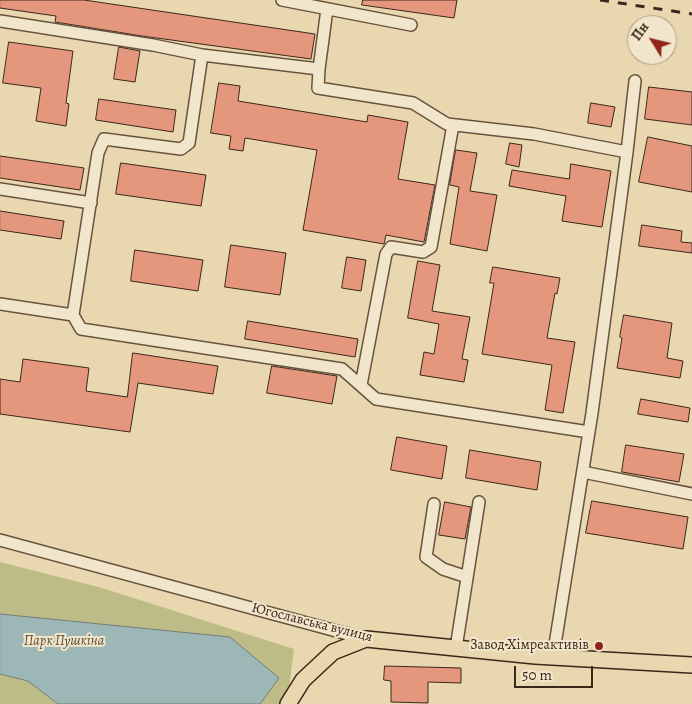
<!DOCTYPE html>
<meta charset="utf-8">
<style>
body{margin:0}
#map{position:relative;width:692px;height:704px;overflow:hidden;background:#e9d8af;font-family:Alegreya,serif}
canvas{display:block}
.north{position:absolute;left:627px;top:15px;width:50px;height:50px;box-sizing:border-box;background:#f1e6cb;border:1px solid #a99a85;border-radius:50%;rotate:306deg;font-size:14px;font-weight:700;line-height:20px;text-align:center;color:#3c271b}
.north::after{content:'';display:block;margin:auto;width:18px;height:22px;background:#8f2418;clip-path:polygon(50% 0,100% 100%,50% 72%,0 100%)}
.scale{position:absolute;left:514px;top:666px;width:79px;height:22px;box-sizing:border-box;border:2px solid #3c271b;border-top:0;padding-left:6px;font-size:15px;line-height:18px;white-space:nowrap;color:#3c271b;-webkit-text-stroke:4px #f1e6cb;paint-order:stroke}
</style>
<div id="map">
<canvas width="692" height="704"></canvas>
<div class="north">Пн</div>
<div class="scale">50 m</div>
</div>
<script>
const c = document.querySelector('canvas').getContext('2d');
c.lineJoin = 'round';
function fillPath(path, color) {
  c.fillStyle = color;
  c.fill(path, 'evenodd');
}
function trace(path, color, width, dash) {
  c.strokeStyle = color;
  c.lineWidth = width;
  c.lineCap = dash ? 'butt' : 'round';
  c.setLineDash(dash || []);
  c.stroke(path);
}
function write(font, color, halo, rows, align = 'center') {
  c.font = font + ' Alegreya,serif';
  c.lineWidth = 4;
  c.setLineDash([]);
  c.textBaseline = 'middle';
  c.strokeStyle = halo;
  c.fillStyle = color;
  for (const [text, x, y, turn = 0] of rows) {
    c.save();
    c.translate(x, y);
    c.rotate((+turn || 0) * Math.PI / 180);
    c.textAlign = isNaN(turn) ? turn : align;
    if (halo) c.strokeText(text, 0, 0);
    c.fillText(text, 0, 0);
    c.restore();
  }
}
fillPath(new Path2D(`
 M0 562 102 588 294 649 287 704H0Z`), '#bebc86');
const water = new Path2D(`
 M0 614 230 637 279 678 260 704H58L28 681 0 674Z`);
fillPath(water, '#9cb7b6');
trace(water, '#767d78', 1);
const building = new Path2D(`
 M0 0H84L315 34 311 59 142 36 55 22 56 16 0 8Z
 M363 0H457L454 18 362 5Z
 M9 42 73 51 66 103 69 104 66 126 36 121 41 88 3 83Z
 M119 47 140 51 135 82 114 79Z
 M219 83 240 86 238 101 367 122 368 115 408 122 398 179 435 185 424 242 386 235 384 244 303 230 317 150 245 138 243 151 229 149 231 136 211 133Z
 M649 87 692 92V125L645 119Z
 M99 99 176 110 173 132 96 120Z
 M591 103 615 107 611 127 588 123Z
 M648 137 692 146V192L639 182Z
 M510 143 522 145 519 167 506 164Z
 M456 150 477 153 470 191 497 195 487 251 450 244 459 187 450 185Z
 M0 156 84 168 80 190 0 178Z
 M121 163 206 175 201 206 116 194Z
 M571 164 611 171 602 227 562 221 566 196 509 186 512 170 569 179Z
 M0 211 64 221 61 239 0 230Z
 M642 225 682 231 681 242 692 243V253L639 246Z
 M231 245 286 253 280 295 225 287Z
 M135 250 203 260 198 291 131 281Z
 M347 257 366 260 361 291 342 288Z
 M418 261 440 265 432 311 470 317 462 359 468 360 464 382 420 375 424 352 434 354 439 324 408 318Z
 M493 267 560 278 557 294 555 293 547 338 575 342 563 413 545 410 552 365 482 354 494 283H490Z
 M624 315 672 323 667 358 683 361 680 378 617 368 622 338 620 337Z
 M248 321 358 339 355 357 245 339Z
 M133 353 218 366 213 394 138 383 130 432 0 414V379L20 382 23 359 89 368 86 391 127 397Z
 M272 366 337 376 332 404 267 393Z
 M641 399 690 408 688 422 638 414Z
 M397 437 447 446 442 479 391 470Z
 M626 445 684 454 679 482 622 472Z
 M470 450 541 462 537 490 466 478Z
 M592 501 688 517 683 549 586 533Z
 M445 502 471 507 465 539 439 535Z
 M385 666 461 668V683L428 682V703L391 702V681L384 680Z`);
fillPath(building, '#e4977c');
trace(building, '#3c271b', 1);
const minor = new Path2D(`
 M282 0 411 25
 M327 9 319 69 318 88 413 103 447 124 534 134 627 152 592 413 553 657
 M0 21 153 45 202 55 319 69
 M202 55 189 143 181 149 104 139 98 153 73 315 81 329 342 369 376 399 589 432
 M627 152 635 81
 M0 189 91 203
 M0 304 73 315
 M361 385 386 254 391 247 423 252 431 247 453 125
 M583 472 692 494
 M434 504 426 557 443 569 467 577
 M0 540 366 639
 M456 648 479 502`);
const major = new Path2D(`
 M288 704 303 680 333 652 366 639 535 656 692 665`);
trace(minor, '#675340', 14);
trace(major, '#3c271b', 18);
trace(minor, '#f1e6cb', 11);
trace(major, '#e9d8af', 15);
trace(new Path2D(`
 M600 0 692 14`), '#3c271b', 3, [9, 9]);
for (const [x, y, r, color] of [
 [599,646,5,"#8f2418"]
]) {
  const dot = new Path2D();
  dot.arc(x, y, r, 0, 2 * Math.PI);
  c.fillStyle = color;
  c.fill(dot);
  trace(dot, '#f1e6cb', 2);
}
write('14px', '#3c271b', '#f1e6cb', [
 ["Югославська вулиця",312,623,14]
]);
write('italic 14px', '#5c4c36', '#f1e6cb', [
 ["Парк Пушкіна",64,642]
]);
write('14px', '#3c271b', '#f1e6cb', [
 ["Завод Хімреактивів",589,646]
], 'right');
</script>
